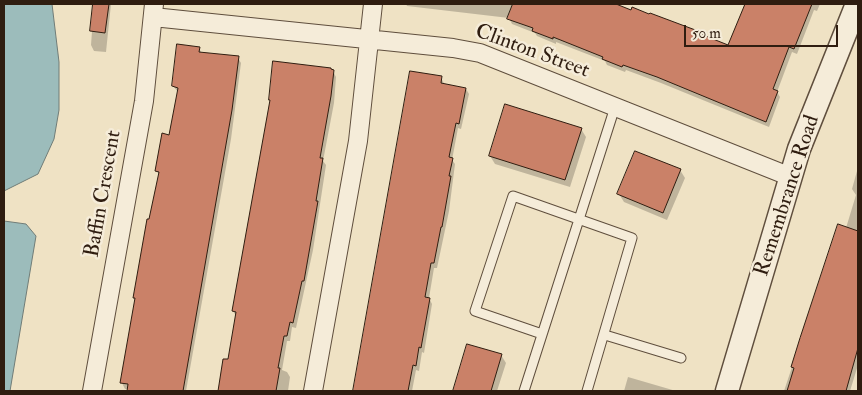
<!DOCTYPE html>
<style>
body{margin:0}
#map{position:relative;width:862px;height:395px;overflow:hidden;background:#efe2c4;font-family:"IM FELL Double Pica",serif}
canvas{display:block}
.frame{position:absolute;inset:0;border:5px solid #2f1d10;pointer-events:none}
.scale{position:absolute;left:684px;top:25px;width:154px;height:22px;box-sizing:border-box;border:2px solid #2f1d10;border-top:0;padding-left:6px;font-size:15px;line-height:18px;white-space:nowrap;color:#2f1d10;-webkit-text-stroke:4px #f5ecd9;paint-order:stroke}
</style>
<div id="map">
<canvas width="862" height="395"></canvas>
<div class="frame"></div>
<div class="scale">50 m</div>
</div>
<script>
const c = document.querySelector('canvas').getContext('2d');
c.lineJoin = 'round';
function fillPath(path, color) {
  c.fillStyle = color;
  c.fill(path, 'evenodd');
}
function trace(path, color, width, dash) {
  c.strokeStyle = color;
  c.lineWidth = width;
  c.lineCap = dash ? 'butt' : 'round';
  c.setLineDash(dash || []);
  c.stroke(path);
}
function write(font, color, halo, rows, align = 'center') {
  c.font = font + ' "IM FELL Double Pica",serif';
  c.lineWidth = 5;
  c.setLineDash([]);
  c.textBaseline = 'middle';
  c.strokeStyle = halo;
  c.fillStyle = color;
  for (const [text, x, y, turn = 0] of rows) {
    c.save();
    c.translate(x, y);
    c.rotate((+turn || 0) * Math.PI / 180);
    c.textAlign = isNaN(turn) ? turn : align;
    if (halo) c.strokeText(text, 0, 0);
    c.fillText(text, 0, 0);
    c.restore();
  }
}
const water = new Path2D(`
 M4 4H52L59 62V110L54 139 38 174 4 191Z
 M4 221 26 224 36 236 10 391H4Z`);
fillPath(water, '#9cbcbb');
trace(water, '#707c77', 1);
fillPath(new Path2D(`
 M94 4H111L106 52 94 51 91 45Z
 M406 4H612L698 32 699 35 729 46 746 4H820L817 11 814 10 797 54 792 52 777 92 780 97 769 127 661 83 626 70 625 72 607 65 605 61 556 42V44L537 36 535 33 512 24 509 18 407 6Z
 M199 48 202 54 238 58 241 63 231 139 186 391H128V389H125L122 383 136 301 134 298 160 176 157 171 170 136 178 92 173 86Z
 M333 71 336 77 334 103 323 161 326 165 313 250 296 328 292 327 290 341H287L282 370 287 372 290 377 288 391H219L224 360 229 361 236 316 233 311Z
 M411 72 441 78 445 85 466 89 469 94 461 129 458 128 452 160 455 164 449 211 437 268H434L429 298 432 304 424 353 422 352 419 371 416 370 412 391H354Z
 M581 129 586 137 570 187 495 164 490 156Z
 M680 170 685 178 667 220 624 202 619 194Z
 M857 171 858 365 850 391H784L839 226 846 228 856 195 852 189Z
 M468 345 501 355 506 363 497 391H454Z
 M628 377 676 391H624Z`), '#0003');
const building = new Path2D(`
 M93 4H109L105 33 90 31Z
 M513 4H616L631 10 632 7 649 14 650 13 698 31V33L728 45 745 4H812L794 49 789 47 773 89 778 91 766 122 657 77 623 65 622 67 602 59 603 57 553 37V39L532 31 533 28 507 19Z
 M177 44 200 47 199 52 239 56 232 110 183 391H127L128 384 120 383 135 298H133L147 219H149L159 172 155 171 162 133 169 135 178 88 172 86Z
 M273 61 331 68V69L334 70 331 96 320 158H323L316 201H318L304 281H302L293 323 290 322 287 336H284L278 368H280L276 391H218L223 359H228L236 312 232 311 270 100H269Z
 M410 71 442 76 441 83 466 88 459 124 456 123 449 157 453 158 449 176H451L442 227H441L434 263H431L425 297 430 298 421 348 419 347 416 366 413 365 408 391H353Z
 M505 104 582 128 565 180 489 156Z
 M635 151 681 169 663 213 617 194Z
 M838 224 858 231V348L846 391H787L794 368 791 367 800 338Z
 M467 344 502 354 491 391H453Z`);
fillPath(building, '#ca8168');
trace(building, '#2f1d10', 1);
const service = new Path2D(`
 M542 334 475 311 513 196 632 238 587 391
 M605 335 681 358
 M524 391 615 107`);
const minor = new Path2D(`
 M153 17 453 48 480 53 791 177
 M92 391 144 101 154 4
 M313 391 358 141 373 4`);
const tertiary = new Path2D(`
 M727 391 799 149 857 4`);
trace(service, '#5f4e3d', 11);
trace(minor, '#5f4e3d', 20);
trace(tertiary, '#5f4e3d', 25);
trace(service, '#f5ecd9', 9);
trace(minor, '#f5ecd9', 18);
trace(tertiary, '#f5ecd9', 22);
write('21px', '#2f1d10', '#f5ecd9', [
 ["Clinton Street",532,52,20],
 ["Baffin Crescent",104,194,-80],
 ["Remembrance Road",788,196,-72]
]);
</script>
